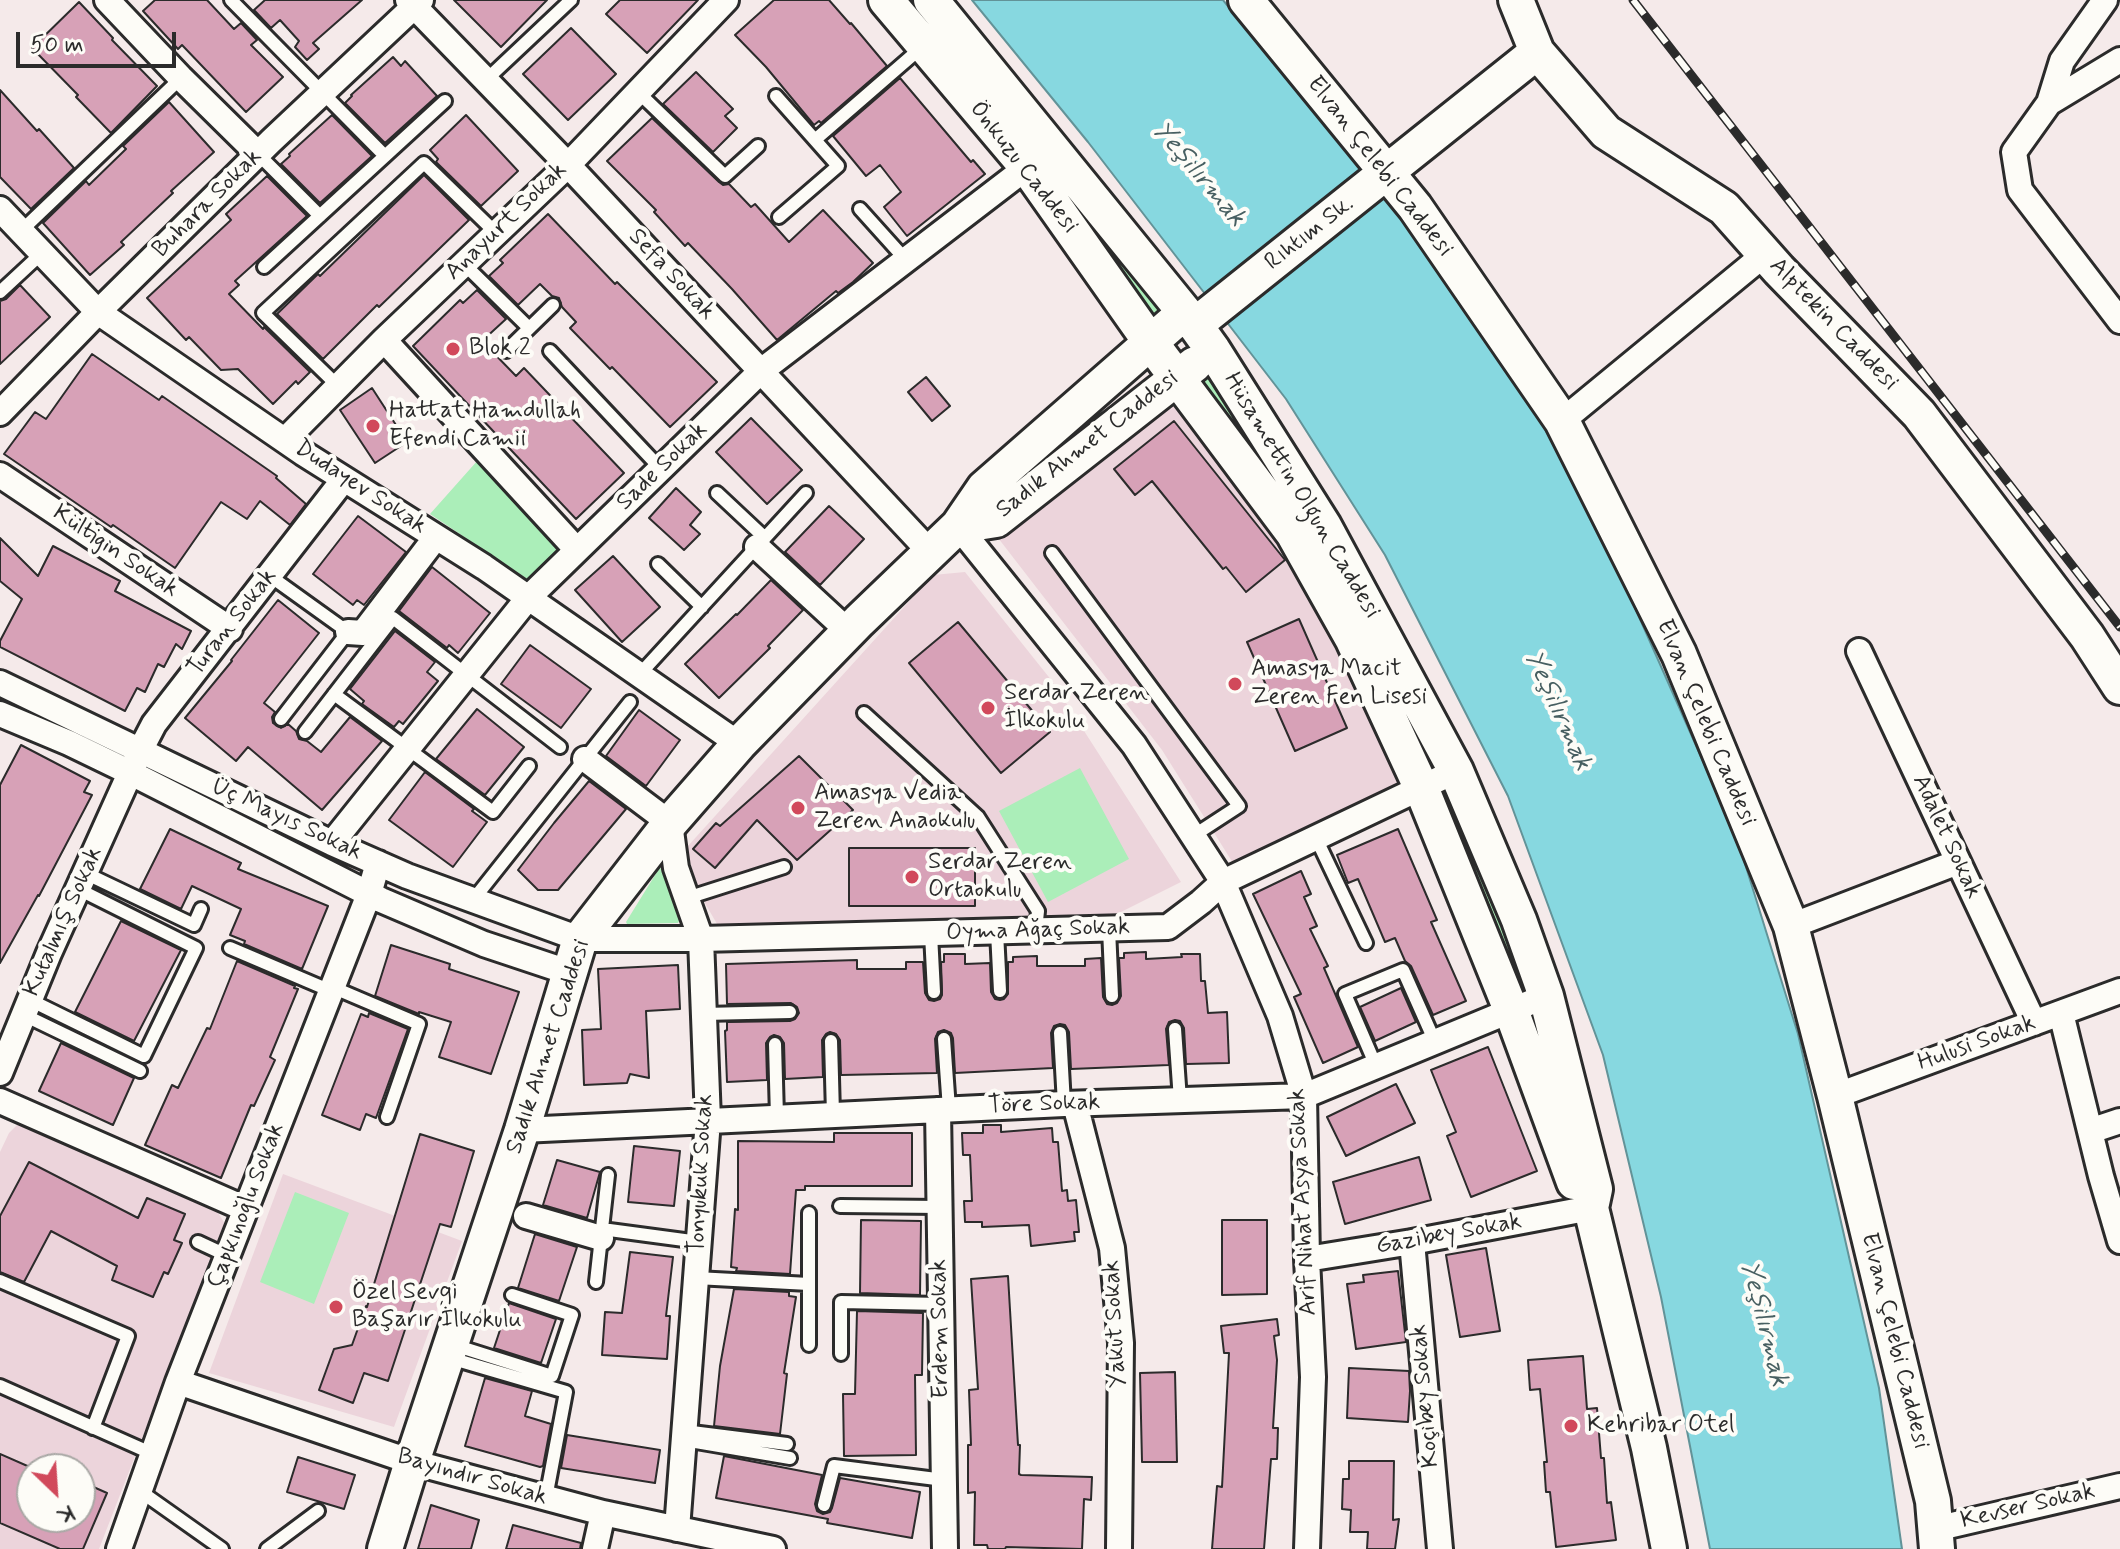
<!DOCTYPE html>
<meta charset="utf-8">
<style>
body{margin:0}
#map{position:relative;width:2120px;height:1549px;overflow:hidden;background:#f5eaea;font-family:Mynerve,sans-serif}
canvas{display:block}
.north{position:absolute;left:16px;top:1453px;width:80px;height:80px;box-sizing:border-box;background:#fdfcf7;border:2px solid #a9a8a5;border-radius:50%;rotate:155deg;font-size:22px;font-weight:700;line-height:32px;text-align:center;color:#2b2b2b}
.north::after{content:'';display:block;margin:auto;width:28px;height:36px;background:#d1495b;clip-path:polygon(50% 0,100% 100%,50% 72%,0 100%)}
.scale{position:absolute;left:16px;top:32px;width:160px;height:36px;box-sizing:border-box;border:4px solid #2b2b2b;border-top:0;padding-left:10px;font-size:24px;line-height:28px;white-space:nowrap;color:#2b2b2b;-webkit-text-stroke:6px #fdfcf7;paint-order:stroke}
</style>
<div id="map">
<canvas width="2120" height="1549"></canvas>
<div class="north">K</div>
<div class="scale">50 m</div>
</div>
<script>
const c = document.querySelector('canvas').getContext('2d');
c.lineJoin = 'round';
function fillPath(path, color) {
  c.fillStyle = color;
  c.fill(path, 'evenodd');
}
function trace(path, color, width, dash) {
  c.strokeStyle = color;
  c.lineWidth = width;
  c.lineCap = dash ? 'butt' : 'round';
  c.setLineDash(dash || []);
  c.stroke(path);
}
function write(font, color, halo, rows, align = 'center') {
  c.font = font + ' Mynerve,sans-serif';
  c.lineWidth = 8;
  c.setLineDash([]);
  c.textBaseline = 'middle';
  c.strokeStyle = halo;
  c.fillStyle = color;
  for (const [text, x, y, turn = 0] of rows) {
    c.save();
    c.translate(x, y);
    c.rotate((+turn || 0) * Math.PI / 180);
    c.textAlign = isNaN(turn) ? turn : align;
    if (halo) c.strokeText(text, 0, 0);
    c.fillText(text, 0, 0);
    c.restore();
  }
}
fillPath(new Path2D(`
 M1168 392 1331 618 1400 783 1233 863 1162 750 995 534Z
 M965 572 1052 681 1181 882 1097 924 720 929 678 857 933 575Z
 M19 1123 148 1178 217 1211 225 1224 99 1549H0V1152L9 1133ZM32 1469H80V1517H32Z
 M283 1174 462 1241 394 1427 209 1373Z`), '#ecd4db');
fillPath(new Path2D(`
 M1056 173 1162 309 1153 317 1049 179Z
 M1209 370 1292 492 1438 761 1433 768 1426 767 1196 380Z
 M478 460 567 548 539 574 527 579 430 514Z
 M1080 768 1129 859 1048 902 999 811Z
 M1451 801 1532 983 1520 988 1443 809Z
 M660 867 680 919 678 923 627 924 626 922Z
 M295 1192 349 1213 314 1304 260 1282Z`), '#abeeb9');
const water = new Path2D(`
 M972 0H1223L1355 162 1401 215 1503 362 1561 455 1593 513 1737 838 1798 1034 1879 1388 1902 1549H1710L1661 1297 1603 1055 1508 796 1385 555 1286 399 1088 142Z`);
fillPath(water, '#87d8e0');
trace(water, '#629398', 2);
const building = new Path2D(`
 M155 0H207L234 29 241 23 257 40 251 45 283 77 246 112 182 45 178 49 143 11Z
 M265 0H362L313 43 319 49 307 60 295 47 299 41 280 20 271 28 254 10Z
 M454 0H547L501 47Z
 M620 0H698L647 53 606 14Z
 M774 0H829L850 24 851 23 887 66 821 123 819 121 814 125 766 67 735 35Z
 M79 2 113 38 112 40 157 86 111 133 76 97 78 95 32 48Z
 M571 28 616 74 568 120 523 74Z
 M393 57 401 66 405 61 437 96 385 143 345 103 352 96 351 95Z
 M696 72 733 109 725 116 737 128 713 152 663 104Z
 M900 78 971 162 973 160 985 174 907 236 884 207 901 192 880 165 866 176 833 136Z
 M0 90 37 131 39 129 74 168 31 209 0 177Z
 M169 102 214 152 171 191 173 193 121 242 124 245 90 275 43 223 86 181 89 185 126 149 123 146Z
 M332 115 372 156 320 203 281 164 290 156 289 154Z
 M466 115 518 171 481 206 436 162 438 159 430 150Z
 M652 118 719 182 723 185 729 184 751 207 755 204 789 242 823 210 873 263 853 282 838 293 836 291 777 340 732 289 688 243 685 246 654 212 656 210 607 161Z
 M424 175 469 220 379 307 377 305 323 359 277 314 318 274 320 276Z
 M267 176 307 216 235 281 239 285 229 294 263 329 264 327 310 372 298 384 296 381 273 404 238 369 221 370 189 337 186 340 147 298 231 220 226 214Z
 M548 214 615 284 617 282 717 382 670 427 612 367 610 369 570 328 576 322 562 307 559 298 552 296 540 284 518 305 489 276 503 263 500 260Z
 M20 285 50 317 0 364V301L6 299Z
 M477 290 506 319 482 341 516 376 524 368 624 473 576 519 413 346 460 300 463 303Z
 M92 354 159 400 162 396 277 476 276 478 306 504 290 525 260 501 247 519 221 502 175 568 113 525 111 527 4 454 35 412 46 419Z
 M926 377 950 406 932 421 908 392Z
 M372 388 407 442 375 463 340 410Z
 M751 418 802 470 767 504 716 452Z
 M1174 421 1285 560 1246 592 1226 567 1223 569 1152 481 1135 495 1114 469Z
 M676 488 701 512 690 525 700 534 684 550 649 518Z
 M829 506 864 539 820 585 785 552Z
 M358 516 406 552 364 605 357 600 353 605 313 574Z
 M0 538 38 576 53 546 120 581 115 591 191 631 182 649 176 644 164 667 158 664 145 692 137 688 125 711 0 647V641L22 599 0 581Z
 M613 556 660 607 622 642 575 590Z
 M432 567 490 613 458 653 449 645 447 648 399 611Z
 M771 580 803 610 768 646 770 648 719 698 685 664 736 614 737 615Z
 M278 600 319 633 264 703 275 712 272 717 273 723 281 728 288 724 296 731 299 739 307 741 321 752 350 717 382 741 322 810 248 747 236 761 185 718 232 661 231 660Z
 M1299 619 1347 728 1295 751 1247 642Z
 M958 622 1050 732 1001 773 909 663Z
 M395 631 435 662 427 672 438 681 403 724 399 721 394 727 362 704 364 701 350 689Z
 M530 645 591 689 561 728 501 684Z
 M477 709 524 747 485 795 436 759Z
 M639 710 680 740 646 786 606 756Z
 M21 745 90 781 84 792 92 795 39 896 38 895 0 963V785Z
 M799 756 853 810 797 860 757 820 715 868 693 849 716 823 720 826Z
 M425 772 474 809 472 811 487 822 453 867 389 820Z
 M589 781 626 809 558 890H538L518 870 554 823Z
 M170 829 241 863 238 869 328 906 302 969 244 944 245 941 230 935 241 909 192 886 181 909 140 889Z
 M1398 829 1437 920 1431 922 1466 1001 1433 1015 1411 966 1405 961 1395 938 1385 942 1358 879 1348 883 1337 855Z
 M849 848H975V906H849Z
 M1301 871 1311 894 1304 897 1317 926 1310 929 1328 966 1324 968 1358 1047 1323 1063 1294 997 1301 994 1253 894Z
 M121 921 181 950 134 1041 75 1012Z
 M391 945 450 964 449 969 519 992 491 1074 439 1057 451 1022 419 1012V1014L375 996Z
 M1146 952V959L1182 957 1181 954H1200L1201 981H1205L1208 1013 1227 1012 1229 1063 1186 1064 1184 1028 1180 1021 1175 1020 1169 1022 1166 1029 1169 1065 1071 1069 1069 1032 1065 1025 1060 1024 1054 1026 1051 1033 1053 1068 955 1073 953 1038 951 1033 944 1030 938 1032 935 1039 937 1073 841 1075 840 1040 836 1034 830 1032 826 1034 822 1040 823 1077 785 1079 784 1043 780 1037 774 1035 770 1037 766 1043 767 1080 727 1082 725 1031 727 1030V1022L790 1021 795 1019 799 1013 797 1007 791 1003 727 1004 726 964 857 960V969H906V962H923L925 993 929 1000 934 1001 940 999 942 995 941 962H944V954H965V964L990 963 991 992 995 999 1000 1000 1004 999 1008 994V962H1013V957L1037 956V966H1085V959L1101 958 1103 997 1107 1004 1112 1005 1117 1003 1121 996 1119 958H1124V953Z
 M237 961 295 986 294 988 298 989 270 1057 275 1060 254 1106 251 1105 221 1178 145 1145 172 1085 178 1088 207 1028 210 1029Z
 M678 965 680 1009 646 1011 649 1078 630 1074 627 1083 584 1085 582 1030 601 1029 598 969Z
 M1401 988 1416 1022 1375 1041 1360 1007Z
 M369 1013 408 1029 376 1118 366 1114 360 1130 322 1115 361 1014 368 1017Z
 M61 1043 134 1078 113 1125 39 1091Z
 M1488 1047 1537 1171 1471 1197 1447 1136 1456 1132 1431 1070Z
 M1396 1084 1415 1123 1346 1156 1327 1117Z
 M983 1125H1001V1132L1052 1128 1053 1142H1058L1062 1191 1067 1190 1068 1201 1076 1200 1079 1232H1074L1075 1241 1031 1246 1029 1225 982 1227V1222H965L964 1201H972L970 1155H963L962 1133H983Z
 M834 1133H912V1186H805V1190H796L790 1274 736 1271 737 1268 731 1267 735 1209 738 1210V1141L834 1142Z
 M420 1134 474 1151 451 1227 440 1224 388 1381 364 1373 353 1403 319 1390 334 1349 352 1345 366 1306 367 1307Z
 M634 1146 680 1151 674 1206 628 1202Z
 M1419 1157 1431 1200 1345 1224 1333 1182Z
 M557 1160 600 1172 587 1218 543 1205Z
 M29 1162 138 1218 147 1198 185 1214 174 1240 182 1243 168 1274 164 1272 153 1297 112 1280 117 1266 51 1231 24 1282 0 1272V1216Z
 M861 1220 921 1221 920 1295 860 1293Z
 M1222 1220H1267V1294L1222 1295Z
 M535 1234 577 1247 559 1301 518 1288Z
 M1486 1248 1500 1331 1460 1337 1446 1255Z
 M630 1252 673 1257 666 1316H670L667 1359 602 1355 605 1312 622 1313Z
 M1398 1271 1406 1342 1356 1349 1347 1284 1364 1282 1363 1275Z
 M1008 1276 1018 1445H1020L1019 1474 1021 1475 1092 1477 1091 1500 1084 1499 1082 1549 1006 1547 1005 1549H988L987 1545H974L975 1492 968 1493V1445H971L969 1390 978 1389 971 1279Z
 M734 1289 789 1292V1296L796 1297 784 1373 787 1374 780 1434 714 1426 720 1366Z
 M509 1303 556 1319 541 1363 494 1348Z
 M857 1311 923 1313 922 1375H915L916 1455 844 1456 843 1394H855Z
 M1277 1319 1279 1335 1274 1336 1277 1360 1273 1428H1278L1277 1459H1271L1264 1549H1212L1217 1486 1222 1487 1229 1353H1224L1221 1326Z
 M1583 1356 1587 1409 1597 1408 1601 1458H1604L1607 1503 1611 1502 1616 1540 1556 1547 1550 1492H1546L1544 1462H1547L1540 1389 1530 1390 1528 1360Z
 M1349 1368 1409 1371 1410 1391 1408 1422 1347 1418Z
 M1175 1372 1177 1462H1142L1140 1373Z
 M485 1378 532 1391 525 1416 551 1424 543 1466 540 1467 465 1446Z
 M567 1435 660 1450 655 1483 561 1468Z
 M0 1454 32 1468V1517H80V1481L107 1493 83 1549H60L0 1523Z
 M724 1456 822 1475 815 1504 817 1511 823 1514 830 1512 832 1508 840 1478 920 1492 912 1538 827 1523 828 1519 716 1498Z
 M298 1457 355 1475 344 1509 287 1492Z
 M1349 1461H1394L1393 1520 1399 1519 1395 1549H1367L1368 1532H1350L1351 1510 1342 1509 1343 1479H1349Z
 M431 1505 479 1520 471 1549H418Z
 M513 1525 581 1543 580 1549H506Z`);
fillPath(building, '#d7a1b7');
trace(building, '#2b2b2b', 2);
const lane = new Path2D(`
 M231 0 385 156
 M486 80 571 0
 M638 92 725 176 758 146
 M776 96 838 166 779 217
 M816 139 922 47
 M258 154 320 216
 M860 209 905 259
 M21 231 181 78
 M464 264 529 328
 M264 267 445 101
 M0 292 42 253
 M506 351 553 305
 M550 351 661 469
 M338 386 263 313 424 163 496 233
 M717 493 765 538
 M1052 553 1239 806 1193 836
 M658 564 702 607
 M270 576 348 632 281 719
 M639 675 806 493
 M334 694 493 812 529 766
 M864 713 978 817 1038 911 1036 930
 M305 732 393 618 560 747
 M1316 838 1366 943
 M85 873 194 925 201 909
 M687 898 784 867
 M473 900 630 702
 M1109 929 1112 996
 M997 932 1000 991
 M931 934 934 992
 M230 948 331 991
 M332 987 419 1024 387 1117
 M30 1000 144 1056 196 948 78 889
 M704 1014 790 1012
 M24 1015 140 1071
 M1175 1029 1180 1100
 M1060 1033 1064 1104
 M944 1039 949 1109
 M831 1041 833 1114
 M775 1044 777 1117
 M1376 1066 1345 994 1403 970 1435 1042
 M840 1206 940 1207
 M602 1229 699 1242
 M198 1242 228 1256
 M696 1278 809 1284
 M0 1281 128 1336 93 1428
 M596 1282 608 1175
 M454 1345 552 1376 572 1315 512 1295
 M809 1345V1213
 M841 1354V1302L941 1304
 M450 1358 566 1392 546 1498
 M0 1386 153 1454
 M684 1431 787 1444
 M684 1440 790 1458
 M140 1491 222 1549
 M824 1505 834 1466 944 1480
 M267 1549 318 1511`);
const street = new Path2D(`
 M107 0 181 78 258 154
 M408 0 568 165 931 553
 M2120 60 2049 103 2014 152 2020 190 2120 321
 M2049 103 2062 61 2105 0
 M0 209 98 312 303 453 484 567 739 744
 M384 340 577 550
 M0 413 98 312 271 141 421 0
 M1562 421 1765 254
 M285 440 384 340 568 165 726 0
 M0 475 230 629
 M958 526 1134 745 1223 882 1280 1016 1304 1096 1307 1259 1313 1377 1307 1549
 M757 547 849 632
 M348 632 363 633 436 537
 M1859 651 2034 1023
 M0 683 332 843 407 876 580 939H701L1168 927 1201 902 1223 882 1456 771
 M0 714 69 743 131 773 381 900 484 944 568 972
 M585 759 670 823 676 868 701 939 708 1120 677 1529
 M332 843 528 598 761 371 1039 158
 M1791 926 1958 862
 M2061 1013 2101 1176 2120 1241
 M0 1073 49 953 140 751 154 724 344 479
 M1835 1096 2120 991
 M0 1101 246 1209
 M1075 1104 1112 1248 1121 1343 1119 1549
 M938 1110 945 1549
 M522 1130 1064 1104 1304 1096 1546 996
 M2090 1131 2120 1121
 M526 1216 601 1238
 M1412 1242 1440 1549
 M1307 1259 1412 1242 1591 1208
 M178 1382 412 1462 603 1513 773 1549
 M1935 1529 2120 1486
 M119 1549 178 1382 369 894 378 863
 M595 1549 603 1513`);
const secondary = new Path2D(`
 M886 0 1027 167 1151 343 1293 533 1353 640 1421 787 1511 1010 1574 1182
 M931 0 1195 325 1213 350 1324 526 1456 771 1519 920 1546 996 1595 1189 1591 1208 1649 1448 1669 1549
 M1246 0 1415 207 1562 421 1679 654 1791 926 1835 1096 1933 1501 1937 1549
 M1516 0 1537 52 1606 132 1724 208 1779 270 1919 414 2087 636 2120 687
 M1195 325 1537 52
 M958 526 996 520 1195 364
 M385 1549 412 1462 522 1130 580 939 670 823 739 744 859 621 958 526 984 488 1184 313`);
trace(lane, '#2b2b2b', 18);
trace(street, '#2b2b2b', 30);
trace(secondary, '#2b2b2b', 40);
trace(lane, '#fdfcf7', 12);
trace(street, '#fdfcf7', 24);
trace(secondary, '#fdfcf7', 34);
const rail = new Path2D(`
 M1633 0 2120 627`);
trace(rail, '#2b2b2b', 9);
trace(rail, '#fdfcf7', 6, [18]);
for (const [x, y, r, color] of [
 [453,349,8,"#d1495b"],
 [373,426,8,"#d1495b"],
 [1235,684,8,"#d1495b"],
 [988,708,8,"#d1495b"],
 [798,808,8,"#d1495b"],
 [912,877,8,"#d1495b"],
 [336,1307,8,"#d1495b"],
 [1571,1426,8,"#d1495b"]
]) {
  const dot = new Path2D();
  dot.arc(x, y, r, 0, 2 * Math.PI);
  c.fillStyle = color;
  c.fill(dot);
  trace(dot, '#fdfcf7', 3);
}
write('24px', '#2b2b2b', '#fdfcf7', [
 ["Elvan Çelebi Caddesi",1379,167,52],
 ["Önkuzu Caddesi",1023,168,52],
 ["Buhara Sokak",208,204,-45],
 ["Anayurt Sokak",507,222,-44],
 ["Rıhtım Sk.",1310,234,-38],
 ["Sefa Sokak",671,275,47],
 ["Alptekin Caddesi",1833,325,46],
 ["Sadık Ahmet Caddesi",1088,445,-38],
 ["Sade Sokak",663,467,-44],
 ["Dudayev Sokak",360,488,33],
 ["Hüsamettin Olgun Caddesi",1301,496,59],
 ["Kültigin Sokak",115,552,34],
 ["Turan Sokak",233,623,-52],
 ["Elvan Çelebi Caddesi",1705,723,67],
 ["Üç Mayıs Sokak",286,820,25],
 ["Adalet Sokak",1946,837,65],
 ["Kutalmış Sokak",64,922,-66],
 ["Oyma Ağaç Sokak",1038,931,-2],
 ["Hulusi Sokak",1977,1044,-20],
 ["Sadık Ahmet Caddesi",549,1047,-72],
 ["Töre Sokak",1044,1105,-2],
 ["Tonyukuk Sokak",702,1174,-87],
 ["Arif Nihat Asya Sokak",1304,1202,-93],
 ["Çapkınoğlu Sokak",247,1206,-69],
 ["Gazibey Sokak",1449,1235,-10],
 ["Yakut Sokak",1116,1324,-93],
 ["Erdem Sokak",941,1329,-91],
 ["Elvan Çelebi Caddesi",1894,1341,76],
 ["Koçibey Sokak",1426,1396,-95],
 ["Bayındır Sokak",472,1478,16],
 ["Kevser Sokak",2028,1507,-13]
]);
write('24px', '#2b2b2b', '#fdfcf7', [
 ["Blok 2",469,349],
 ["Hattat Hamdullah",389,412],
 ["Efendi Camii",389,440],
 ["Amasya Macit",1251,670],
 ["Zeren Fen Lisesi",1251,698],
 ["Serdar Zeren",1004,694],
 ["İlkokulu",1004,722],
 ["Amasya Vedia",814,794],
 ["Zeren Anaokulu",814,822],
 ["Serdar Zeren",928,863],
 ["Ortaokulu",928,891],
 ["Özel Sevgi",352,1293],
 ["Başarır İlkokulu",352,1321],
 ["Kehribar Otel",1587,1426]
], 'left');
write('italic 26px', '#475f61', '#fdfcf7', [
 ["Yeşilırmak",1198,175,50],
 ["Yeşilırmak",1557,711,66],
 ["Yeşilırmak",1763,1324,76]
]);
</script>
